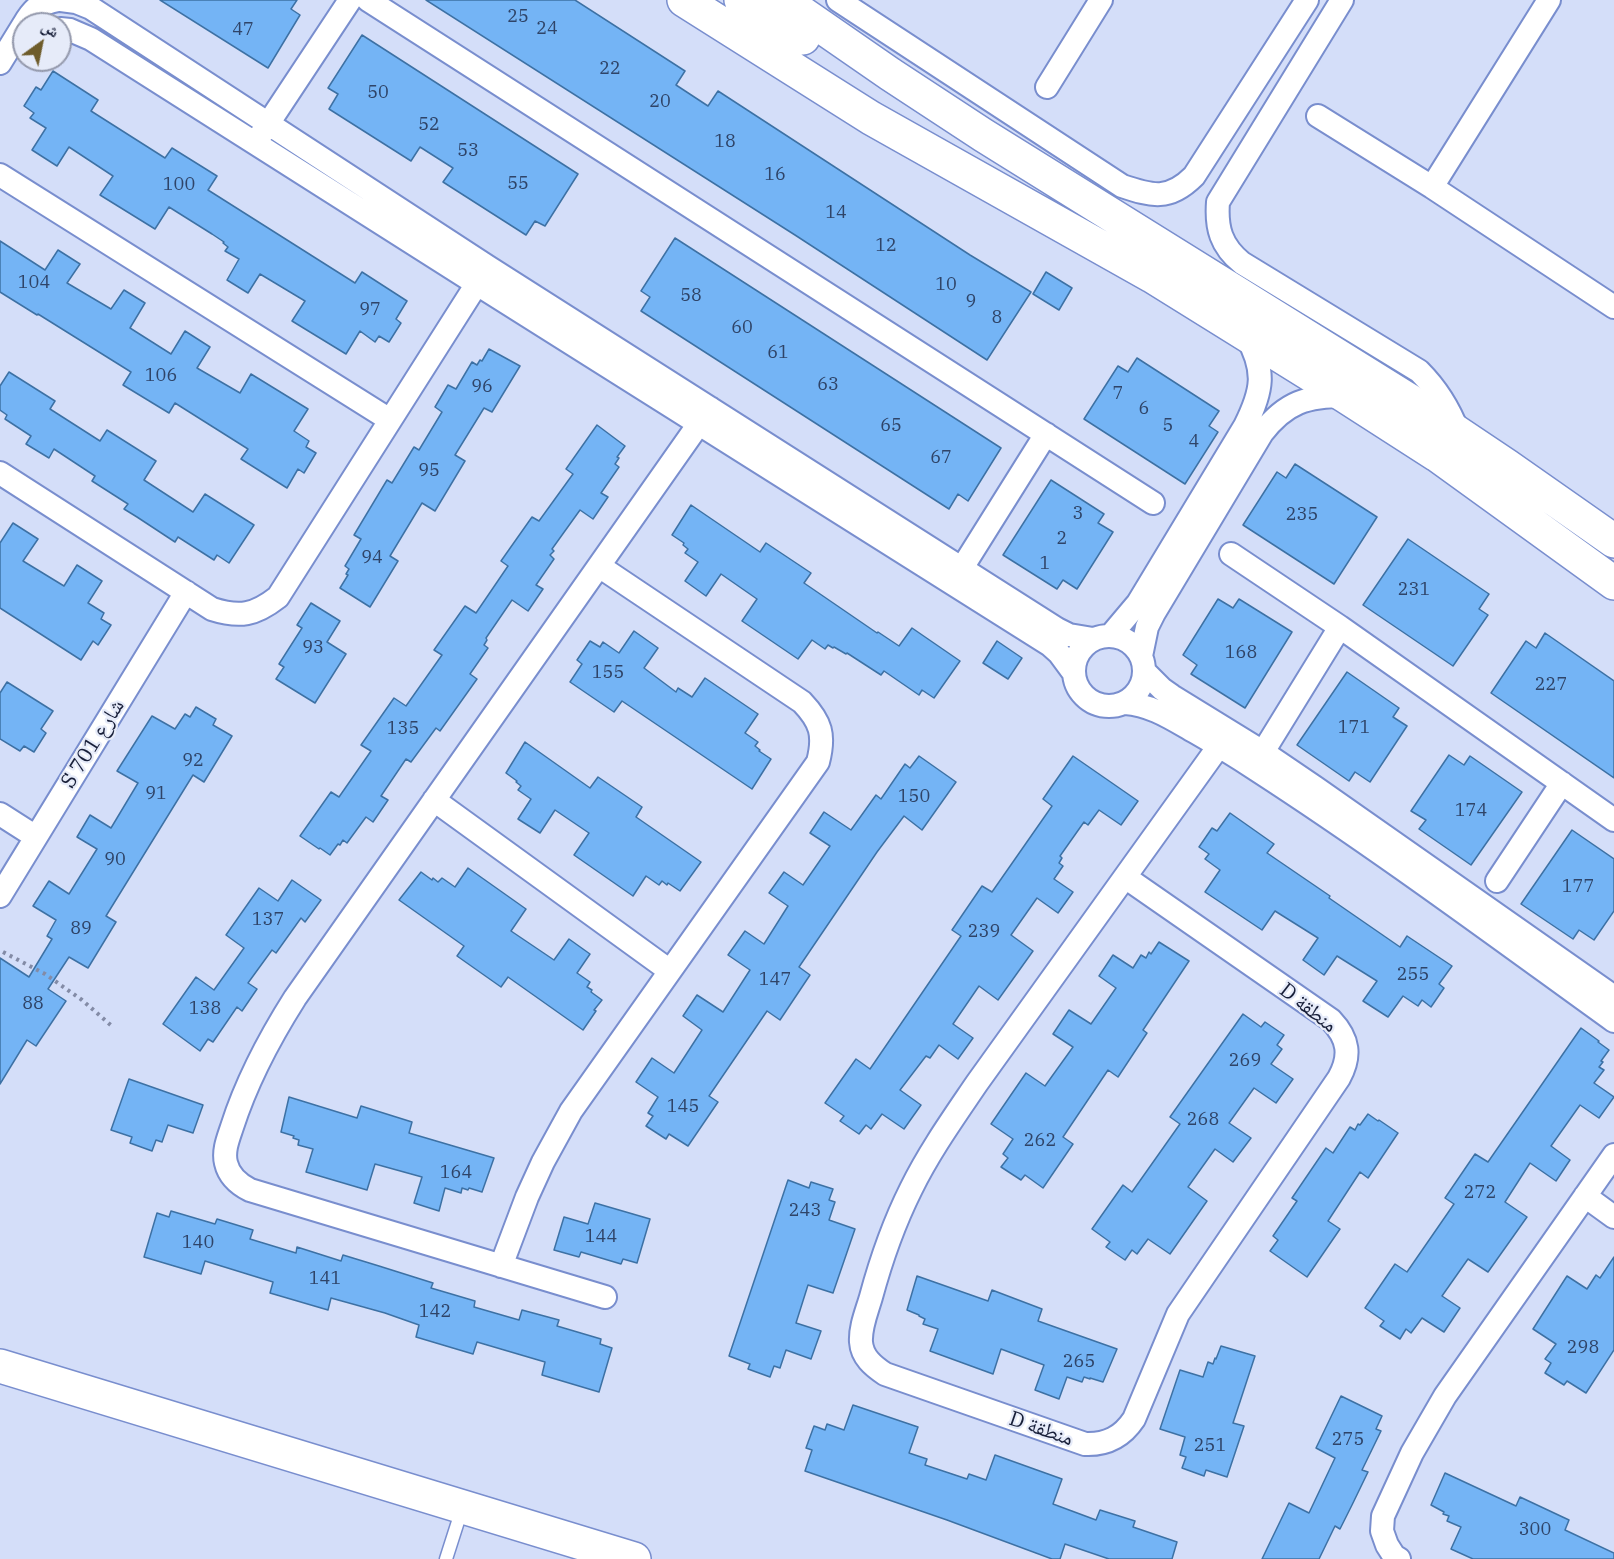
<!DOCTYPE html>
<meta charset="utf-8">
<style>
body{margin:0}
#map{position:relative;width:1614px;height:1559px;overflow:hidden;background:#d4def9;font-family:"IBM Plex Serif","Noto Naskh Arabic",serif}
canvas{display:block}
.north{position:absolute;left:12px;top:12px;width:60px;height:60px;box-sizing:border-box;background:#e6ebf9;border:2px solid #9499ac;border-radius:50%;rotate:33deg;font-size:16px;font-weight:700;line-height:24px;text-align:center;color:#181f39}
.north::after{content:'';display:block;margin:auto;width:21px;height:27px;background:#6e5c2b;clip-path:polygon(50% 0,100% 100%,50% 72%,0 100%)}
</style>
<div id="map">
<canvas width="1614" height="1559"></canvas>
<div class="north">ش</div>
</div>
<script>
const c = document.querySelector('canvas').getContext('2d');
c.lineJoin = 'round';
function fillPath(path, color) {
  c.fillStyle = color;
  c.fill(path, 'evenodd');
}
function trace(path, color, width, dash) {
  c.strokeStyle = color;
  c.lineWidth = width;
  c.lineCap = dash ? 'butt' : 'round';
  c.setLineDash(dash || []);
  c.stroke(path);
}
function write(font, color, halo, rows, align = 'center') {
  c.font = font + ' "IBM Plex Serif","Noto Naskh Arabic",serif';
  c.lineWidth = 4.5;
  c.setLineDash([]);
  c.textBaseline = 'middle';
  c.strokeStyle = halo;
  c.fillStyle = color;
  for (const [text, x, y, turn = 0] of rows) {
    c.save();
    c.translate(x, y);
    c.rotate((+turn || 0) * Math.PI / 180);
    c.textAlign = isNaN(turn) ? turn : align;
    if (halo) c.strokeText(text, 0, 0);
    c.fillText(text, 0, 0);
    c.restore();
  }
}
const building = new Path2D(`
 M160 0H297L291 9 300 15 268 68Z
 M426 0H575L685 71 676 85 708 106 718 91 970 255 1031 292 987 360 795 235Z
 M362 35 578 174 545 226 535 221 526 235 443 182 453 168 420 147 411 161 329 109 338 94 328 88Z
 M53 71 98 100 91 111 165 158 172 148 217 176 208 190 355 283 362 272 407 301 396 319 401 323 389 342 379 336 375 342 360 331 346 354 292 321 305 301 260 274 248 293 227 280 239 259 225 251 228 247 223 243 224 242 212 234 169 207 155 229 100 195 113 176 69 147 57 166 32 150 46 128 30 118 34 113 24 106 36 87 41 90Z
 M675 238 1001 448 968 501 958 494 949 509 641 311 650 297 641 291Z
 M0 241 45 270 58 250 80 264 67 283 111 309 124 290 145 303 130 328 171 354 185 331 210 347 197 368 240 393 251 374 308 409 294 431 309 441 306 447 316 453 304 473 298 469 287 488 241 459 248 449 175 403 169 413 123 385 131 372 38 314 37 315 0 292Z
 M1046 272 1072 288 1059 310 1033 294Z
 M489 349 520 366 492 412 484 408 455 455 465 461 435 511 422 503 390 556 398 561 370 607 340 588 348 575 346 574 349 569 345 566 361 539 354 535 387 480 392 483 414 447 419 450 442 412 435 407 448 385 456 389 472 362 477 365 480 360 482 361Z
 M1137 358 1219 411 1209 426 1218 432 1185 484 1084 419 1118 366 1128 372Z
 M9 372 55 401 50 409 100 441 107 430 156 461 144 480 193 512 205 494 254 525 229 563 217 555 214 560 178 537 175 542 137 517 124 509 128 504 92 481 95 476 54 449 49 458 26 444 31 436 5 419 7 415 0 410V386Z
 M597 425 625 446 617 457 619 458 615 464 619 467 601 493 608 497 593 519 580 510 552 549 554 551 550 555 554 559 536 585 543 589 528 611 512 600 486 638 487 640 484 645 488 648 470 674 477 679 440 731 436 728 411 762 406 759 381 796 388 800 373 822 366 817 347 843 343 840 340 845 338 844 330 855 320 848 319 849 300 836 331 792 339 797 371 751 361 745 394 698 406 706 442 655 434 650 465 606 476 613 508 566 501 561 532 517 539 521 573 474 566 469Z
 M1295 464 1377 517 1334 584 1243 525 1277 472 1286 478Z
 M1051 480 1104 514 1098 523 1113 532 1077 589 1063 580 1057 589 1003 555Z
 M691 505 760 552 766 543 811 573 804 583 877 633 878 632 899 646 912 628 960 661 934 698 922 690 919 695 884 671 881 675 847 653 846 654 834 647 833 648 828 645 825 649 812 640 798 659 742 621 757 599 721 574 706 596 685 581 698 562 685 553 688 549 683 545 684 543 672 535Z
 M13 523 38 539 23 561 64 586 77 565 102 581 88 603 104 613 101 619 111 625 98 645 93 641 81 660 0 608V543Z
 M1408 539 1489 594 1479 609 1488 615 1453 666 1363 605Z
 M1218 599 1233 608 1239 599 1292 632 1245 708 1191 674 1197 665 1183 655Z
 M311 603 340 621 327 642 346 654 315 703 276 679 284 667 279 664 302 628 297 625Z
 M634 631 658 648 644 668 676 692 678 688 692 697 705 678 758 714 745 733 758 742 755 746 760 750 759 751 771 759 752 789 622 701 614 712 570 682 582 664 577 660 590 641 600 647 603 642 619 653Z
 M1545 633 1614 681V778L1491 693 1526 641 1536 648Z
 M997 641 1022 658 1008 679 983 663Z
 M1347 672 1399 708 1393 717 1407 726 1370 782 1355 772 1349 781 1297 745Z
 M7 682 53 711 41 729 46 733 34 752 24 746 20 751 0 739V693Z
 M196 707 216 719 213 725 232 736 204 782 193 775 106 916 116 922 88 968 69 957 48 989 66 1001 36 1046 27 1040 0 1084V958L29 977 52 939 47 936 56 920 33 906 49 881 69 894 97 849 77 837 90 815 111 828 138 783 117 771 152 716 175 729 185 714 190 717Z
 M525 742 590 788 598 777 642 807 636 817 701 862 680 891 668 883 667 885 662 881 659 885 646 876 633 896 574 855 589 833 555 810 540 833 518 819 531 799 518 790 521 786 516 782 517 781 506 773Z
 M1449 755 1464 765 1470 756 1522 792 1471 865 1419 829 1426 820 1411 811Z
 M919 756 956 782 922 830 904 816 877 852 799 967 810 975 780 1020 767 1011 709 1096 718 1102 688 1146 669 1134 666 1139 646 1126 653 1116 648 1113 658 1097 636 1082 652 1058 674 1073 702 1030 683 1016 697 995 723 1012 750 970 728 955 745 931 764 944 788 906 769 893 784 872 803 885 830 846 810 833 824 812 851 830 876 795 881 799 905 764 910 768Z
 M1073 756 1138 801 1121 825 1099 810 1088 825 1084 822 1060 856 1062 858 1059 863 1063 866 1054 879 1073 892 1058 913 1037 898 1011 935 1033 951 998 1000 979 986 953 1024 973 1038 958 1059 939 1045 930 1058 926 1056 900 1090 921 1105 904 1129 882 1114 871 1129 866 1125 859 1134 840 1121 844 1116 825 1103 856 1059 870 1069 961 936 952 930 982 886 992 892 1052 806 1043 799Z
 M1230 813 1274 844 1267 853 1330 896 1329 898 1400 947 1407 936 1452 966 1439 984 1444 988 1431 1007 1422 1000 1418 1006 1403 996 1388 1017 1363 1001 1377 981 1337 956 1324 975 1303 960 1318 938 1275 911 1262 930 1205 892 1220 870 1205 859 1209 854 1199 847 1212 828 1217 831Z
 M1572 830 1614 859V911L1594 940 1579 930 1573 939 1521 904Z
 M468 868 526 909 511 931 554 960 569 939 590 954 577 973 590 982 587 987 592 990 591 992 602 1000 594 1010 596 1011 583 1030 508 977 501 987 457 956 464 946 399 900 421 872 432 880 433 878 438 882 442 878 455 887Z
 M292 880 321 900 305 922 301 918 276 953 272 950 248 983 257 989 242 1011 237 1007 213 1042 208 1039 200 1051 163 1024 196 977 214 990 244 948 226 935 259 888 278 901Z
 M1159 942 1189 961 1143 1030 1147 1033 1118 1077 1108 1070 1063 1137 1073 1144 1043 1188 1025 1175 1021 1180 1001 1167 1008 1158 1003 1154 1013 1139 991 1124 1026 1073 1045 1086 1073 1047 1053 1034 1069 1010 1091 1024 1116 988 1099 976 1113 955 1133 968 1141 955 1146 958 1149 952 1151 954Z
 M1243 1014 1261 1027 1265 1022 1284 1035 1277 1045 1282 1049 1271 1064 1293 1079 1276 1103 1254 1088 1229 1123 1251 1138 1233 1162 1215 1149 1188 1187 1207 1201 1170 1254 1148 1239 1137 1254 1132 1250 1125 1260 1106 1247 1110 1242 1092 1229 1123 1185 1132 1192 1180 1124 1170 1117Z
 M1581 1028 1599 1041 1598 1042 1609 1050 1601 1061 1603 1062 1599 1067 1604 1070 1594 1083 1614 1097 1599 1118 1580 1105 1551 1146 1570 1160 1556 1181 1530 1163 1505 1202 1527 1217 1488 1272 1468 1259 1442 1296 1460 1308 1444 1332 1422 1318 1411 1333 1406 1329 1400 1339 1380 1326 1384 1321 1365 1308 1395 1264 1407 1272 1454 1204 1445 1198 1475 1154 1488 1162Z
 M129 1079 203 1105 193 1133 168 1125 162 1142 156 1140 152 1151 130 1143 132 1137 111 1130Z
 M289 1097 357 1118 361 1106 412 1122 409 1133 494 1158 482 1192 469 1188 468 1190 462 1188 461 1193 445 1188 439 1211 414 1203 422 1177 375 1164 367 1190 306 1172 313 1149 298 1145 299 1140 293 1138 294 1136 281 1132Z
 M1368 1114 1378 1121 1379 1120 1398 1133 1368 1178 1360 1172 1328 1221 1340 1229 1307 1277 1270 1251 1278 1240 1273 1236 1297 1201 1292 1198 1326 1148 1333 1153 1350 1127 1355 1130 1358 1124 1360 1125Z
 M788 1180 809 1188 811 1182 833 1189 829 1200 835 1202 829 1220 855 1229 833 1293 808 1285 796 1323 821 1331 811 1359 786 1350 780 1368 774 1366 770 1377 748 1369 750 1364 729 1356Z
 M595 1203 650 1219 637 1263 623 1259 621 1264 581 1252 579 1257 554 1250 564 1217 588 1224Z
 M171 1211 215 1224 217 1219 253 1230 250 1239 296 1253 297 1247 341 1261 343 1255 379 1266 433 1283 431 1288 475 1301 474 1307 519 1320 522 1310 559 1320 557 1326 601 1339 600 1344 612 1348 599 1392 542 1375 545 1362 477 1342 473 1354 416 1337 419 1325 385 1313 331 1298 328 1310 270 1293 273 1282 205 1261 201 1274 144 1257 157 1213 169 1217Z
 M1614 1257V1350L1586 1393 1567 1381 1564 1385 1545 1373 1551 1363 1545 1359 1556 1344 1533 1329 1567 1276 1587 1289 1596 1275 1600 1278Z
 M917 1276 988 1301 992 1290 1042 1309 1038 1321 1117 1349 1103 1382 1090 1378V1379L1084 1377 1082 1382 1067 1377 1059 1399 1035 1390 1044 1365 1001 1349 993 1374 930 1351 938 1329 923 1324 925 1319 919 1316V1315L907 1310Z
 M1221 1346 1255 1356 1233 1423 1244 1426 1227 1477 1206 1470 1204 1476 1182 1468 1186 1457 1180 1455 1185 1437 1160 1429 1180 1370 1203 1377 1208 1362 1213 1364 1215 1358 1216 1359Z
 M1341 1396 1382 1416 1376 1429 1381 1431 1362 1470 1368 1472 1352 1505 1340 1529 1335 1526 1319 1559H1262L1289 1503 1309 1513 1318 1494 1335 1458 1316 1448Z
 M853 1405 918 1427 909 1453 927 1459 925 1465 967 1479 969 1474 986 1480 995 1455 1062 1479 1053 1504 1096 1520 1100 1510 1135 1521 1133 1527 1177 1542 1172 1559H1109L1065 1544 1060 1559H1052L947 1520 805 1471 812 1450 806 1448 814 1426 825 1430 827 1424 844 1430Z
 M1445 1473 1516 1506 1520 1497 1569 1520 1565 1530 1614 1553V1559H1473L1451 1549 1461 1527 1447 1521 1449 1516 1443 1514 1444 1512 1431 1505Z`);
fillPath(building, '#74b4f5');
trace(building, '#3d71a4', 1.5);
const lane = new Path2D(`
 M446 1559 462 1509`);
const street = new Path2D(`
 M61 0 76 2 91 8 488 267 1057 629 1069 635 1093 639
 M368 0 1153 503
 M838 0 1122 186C1152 196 1169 201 1194 176L1307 0
 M1342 0 1218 202C1216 228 1221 246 1242 263L1419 371C1437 389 1449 408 1458 432
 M24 24C34 7 39 4 58 0
 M60 29 70 30 91 39 477 284 1050 645 1059 653 1073 672
 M0 63 24 24
 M1047 87 1101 0
 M1318 116 1432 187 1614 307
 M260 136 350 0
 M0 175 390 420
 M1432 187 1549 0
 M0 473 212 609C240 618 255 615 278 597L485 271
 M1231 554 1340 627 1614 820
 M962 568 1046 434
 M1111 635 1138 603 1245 426C1263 390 1266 371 1246 335
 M1074 671a35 35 0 1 1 70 0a35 35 0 1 1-70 0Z
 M1141 656 1147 627 1154 613 1262 433C1286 402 1307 396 1345 396
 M1144 671 1162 689 1172 696 1263 752 1316 788 1614 997
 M1125 703C1152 705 1172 719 1195 732 1216 744 1237 757 1257 770 1379 849 1496 936 1614 1021
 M1263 752 1340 627
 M434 800 670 971
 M0 814 36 837
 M1125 877 1331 1020C1349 1039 1351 1056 1339 1078L1178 1314 1134 1419C1122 1437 1107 1445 1085 1444L885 1374C873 1366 862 1357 861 1342 860 1327 867 1311 871 1297 881 1260 894 1223 911 1189 929 1152 954 1117 977 1083L1229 732
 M1497 881 1562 783
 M0 896 186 592
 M1585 1196 1614 1217
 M501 1266 527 1197 543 1162 571 1111 818 762C825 735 821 722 802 702L599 566
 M605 1297 250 1190C238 1184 229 1176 226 1163 223 1151 228 1139 232 1127 247 1080 269 1039 295 998L710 408
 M1399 1559 1394 1556 1387 1545 1382 1531 1383 1516 1412 1453 1445 1396 1614 1155`);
const secondary = new Path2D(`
 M684 0 871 118 1152 276 1345 396 1437 455 1614 583
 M741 0 803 38
 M783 0 890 74 983 135 1407 399 1507 466 1614 541
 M0 1366 634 1559`);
trace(lane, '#798ece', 15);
trace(street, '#798ece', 26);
trace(secondary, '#798ece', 36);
trace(new Path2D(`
 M3 952 45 974 82 1000 113 1027`), '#838ba6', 4, [3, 4.5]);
trace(lane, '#fff', 12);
trace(street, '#fff', 22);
trace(secondary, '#fff', 33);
write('18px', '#2f4468', null, [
 ["25",518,17],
 ["24",547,29],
 ["47",243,30],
 ["22",610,69],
 ["50",378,93],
 ["20",660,102],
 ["52",429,125],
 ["18",725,142],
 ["53",468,151],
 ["16",775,175],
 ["55",518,184],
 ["100",179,185],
 ["14",836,213],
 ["12",886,246],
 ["104",34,283],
 ["10",946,285],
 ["58",691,296],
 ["9",971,302],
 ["97",370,310],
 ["8",997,318],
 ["60",742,328],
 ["61",778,353],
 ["106",161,376],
 ["63",828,385],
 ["96",482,387],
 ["7",1118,394],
 ["6",1144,409],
 ["65",891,426],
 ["5",1168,426],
 ["4",1194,442],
 ["67",941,458],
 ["95",429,471],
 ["3",1078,514],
 ["235",1302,515],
 ["2",1062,539],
 ["94",372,558],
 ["1",1045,564],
 ["231",1414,590],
 ["93",313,648],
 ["168",1241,653],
 ["155",608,673],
 ["227",1551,685],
 ["171",1354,728],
 ["135",403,729],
 ["92",193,761],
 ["91",156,794],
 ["150",914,797],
 ["174",1471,811],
 ["90",115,860],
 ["177",1578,887],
 ["137",268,920],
 ["89",81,929],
 ["239",984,932],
 ["255",1413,975],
 ["147",775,980],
 ["88",33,1004],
 ["138",205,1009],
 ["269",1245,1061],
 ["145",683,1107],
 ["268",1203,1120],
 ["262",1040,1141],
 ["164",456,1173],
 ["272",1480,1193],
 ["243",805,1211],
 ["144",601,1237],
 ["140",198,1243],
 ["141",325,1279],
 ["142",435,1312],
 ["298",1583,1348],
 ["265",1079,1362],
 ["275",1348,1440],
 ["251",1210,1446],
 ["300",1535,1530]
]);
write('21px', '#181f39', '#e6ebf9', [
 ["S 701 شارع",93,744,-58],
 ["D منطقة",1308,1008,38],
 ["D منطقة",1041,1429,19]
]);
</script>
